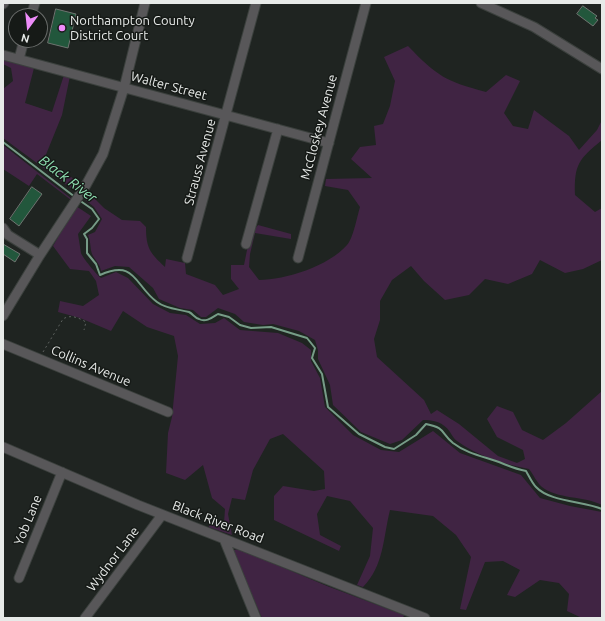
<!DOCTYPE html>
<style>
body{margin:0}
#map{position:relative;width:605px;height:621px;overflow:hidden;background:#1f2421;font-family:Ubuntu,sans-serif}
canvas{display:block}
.frame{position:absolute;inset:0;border:4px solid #e7eae8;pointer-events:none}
.north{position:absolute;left:8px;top:8px;width:40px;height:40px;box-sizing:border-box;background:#161a17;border:1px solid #6a6d6b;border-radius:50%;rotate:195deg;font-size:11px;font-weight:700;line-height:16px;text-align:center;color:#e7eae8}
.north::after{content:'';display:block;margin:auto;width:14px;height:18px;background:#ed8cf9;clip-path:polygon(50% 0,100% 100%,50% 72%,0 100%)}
</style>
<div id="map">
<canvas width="605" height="621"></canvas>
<div class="frame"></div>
<div class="north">N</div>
</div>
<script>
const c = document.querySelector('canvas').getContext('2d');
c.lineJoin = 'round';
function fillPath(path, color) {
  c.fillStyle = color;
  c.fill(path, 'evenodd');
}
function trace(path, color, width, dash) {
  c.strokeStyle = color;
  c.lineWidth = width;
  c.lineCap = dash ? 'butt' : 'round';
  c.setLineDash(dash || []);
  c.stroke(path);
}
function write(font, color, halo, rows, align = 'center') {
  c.font = font + ' Ubuntu,sans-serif';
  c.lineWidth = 3;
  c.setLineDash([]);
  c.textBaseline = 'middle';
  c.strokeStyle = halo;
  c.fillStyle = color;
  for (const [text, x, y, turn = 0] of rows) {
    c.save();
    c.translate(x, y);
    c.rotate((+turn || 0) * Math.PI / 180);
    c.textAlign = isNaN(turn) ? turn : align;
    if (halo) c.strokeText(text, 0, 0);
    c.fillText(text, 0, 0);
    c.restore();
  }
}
fillPath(new Path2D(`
 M408 46C437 76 445 81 486 92L506 75 520 81 504 113 513 126 528 129 534 110 569 136 579 150 597 130 602 120V140C579 159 574 164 575 195L595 212 602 208V260L583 269 565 273 540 260 532 274 508 284 485 279 469 295 445 300 424 281 411 266 392 280 380 301V320L374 339 377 357 424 400 431 414 437 410 459 424 498 456 517 463 525 459 523 450 497 437 487 419 497 406 513 412 522 430 543 440 566 423 602 391V505C585 496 556 499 542 487 537 483 533 474 529 469 505 464 477 456 457 441 454 439 452 435 450 432 443 422 434 420 423 420L402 440 390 444 361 432 333 405 330 385 318 359V350L315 340 299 331 273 324 263 325 244 322 235 314 218 308 206 317H201L193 310 180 308 159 299 153 288 129 267 115 266 101 271C100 264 95 260 92 254 90 248 91 242 88 235L95 232 102 219 94 207 83 198 88 192 104 208 122 220 140 221 146 227C146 248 150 253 165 267L166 259 185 263 186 274 215 285 223 295 239 289 231 279V265H244L250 235 258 225 291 234V239L255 233 250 254 249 267 259 280C285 280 329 266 347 245 353 239 357 217 360 207L348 190 325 186 326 179 372 178 351 159 360 147 376 145 374 126 383 124 390 106 395 81 384 57Z
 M3 59 34 68 25 103 52 112 64 75 70 76 62 115 45 157 79 183 76 192 3 138V89L13 81 11 68 3 64Z
 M3 145 72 199 71 200 37 174 29 186 3 169Z
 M76 206 91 216 78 234C79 240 80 247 81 253 82 257 97 275 101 278L116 272 128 278 153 304 170 313 186 315 200 324 215 323 224 318 240 330 278 333 302 343 311 350V361L320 378 325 407 353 435 381 450 399 452 433 431 460 453 521 475 540 498 570 506 602 512V618H582L567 611 569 594 559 583 540 580 515 597 507 595 520 570 503 561 485 562 466 610 460 609 471 557 456 535 433 516 390 510C383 538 384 566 363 587L357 585 370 556 373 528 350 501 327 496 317 514 320 535 341 546 339 551 274 520V496L283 486 314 491 325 489 324 471 283 434 270 439 253 470 245 500 232 498 228 514 232 535 208 527 217 521 224 523 225 509 212 498 203 465 185 480 166 473 168 433 172 417 178 356 174 336 147 327 123 311 111 331 80 318 58 312 60 301 83 306 99 295 96 281 89 271 70 269 53 246Z
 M239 549 327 586 404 615 403 618H262L234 554V550Z`), '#402443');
trace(new Path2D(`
 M3 142 75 197
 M79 200 92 209 99 219 92 228 84 234 87 239V253L96 264 100 275C136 259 134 285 157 302 166 309 178 309 189 312 193 314 195 318 199 319 206 323 213 317 218 314L229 317 240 325 251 328 271 327 307 338 315 348 312 358 322 374 328 407 359 434 385 447 394 449 416 435 426 424C446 428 440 432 453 443 466 453 481 456 496 461 507 465 515 469 526 471 529 476 532 483 536 487 550 502 583 501 602 509`), '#769c87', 2);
const building = new Path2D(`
 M583 6 597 16 595 18 598 20 593 26 577 14Z
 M56 9 76 14 68 48 48 43Z
 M32 187 42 194 19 226 10 219Z
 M3 244 20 254 15 262 3 254Z`);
fillPath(building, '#22573c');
trace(building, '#6e7470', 1);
const minor = new Path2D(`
 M481 3 534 27 602 69
 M3 4 4 3
 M31 16 35 3
 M3 55 329 143
 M19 59 24 40
 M3 228 8 235 40 255
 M246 244 278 129
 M187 258 256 3
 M298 258 366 3
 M3 316 40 255 86 185 103 154 124 88 145 3
 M3 344 168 412
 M3 447 138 505 425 618
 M224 539 256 618
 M19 578 62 472
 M85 618 162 515`);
trace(minor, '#3b403d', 11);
trace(new Path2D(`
 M43 352 63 319C71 314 79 318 86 322L84 330`), '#5c605e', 1, [2, 3]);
trace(minor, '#585759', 9);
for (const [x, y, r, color] of [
 [62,28,4,"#ed8cf9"]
]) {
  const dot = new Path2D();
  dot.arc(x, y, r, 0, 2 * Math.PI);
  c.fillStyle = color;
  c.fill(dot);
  trace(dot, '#161a17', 1.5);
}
write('13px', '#e7eae8', '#161a17', [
 ["Northampton County",70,21],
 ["District Court",70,36]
], 'left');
write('13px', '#e7eae8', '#161a17', [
 ["Walter Street",169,86,15],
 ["McCloskey Avenue",319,127,-75],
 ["Strauss Avenue",200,162,-75],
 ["Collins Avenue",91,366,23],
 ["Yob Lane",28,520,-68],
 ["Black River Road",218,522,21],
 ["Wydnor Lane",113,559,-53]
]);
write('italic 14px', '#91e3b5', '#161a17', [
 ["Black River",68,179,37]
]);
</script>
